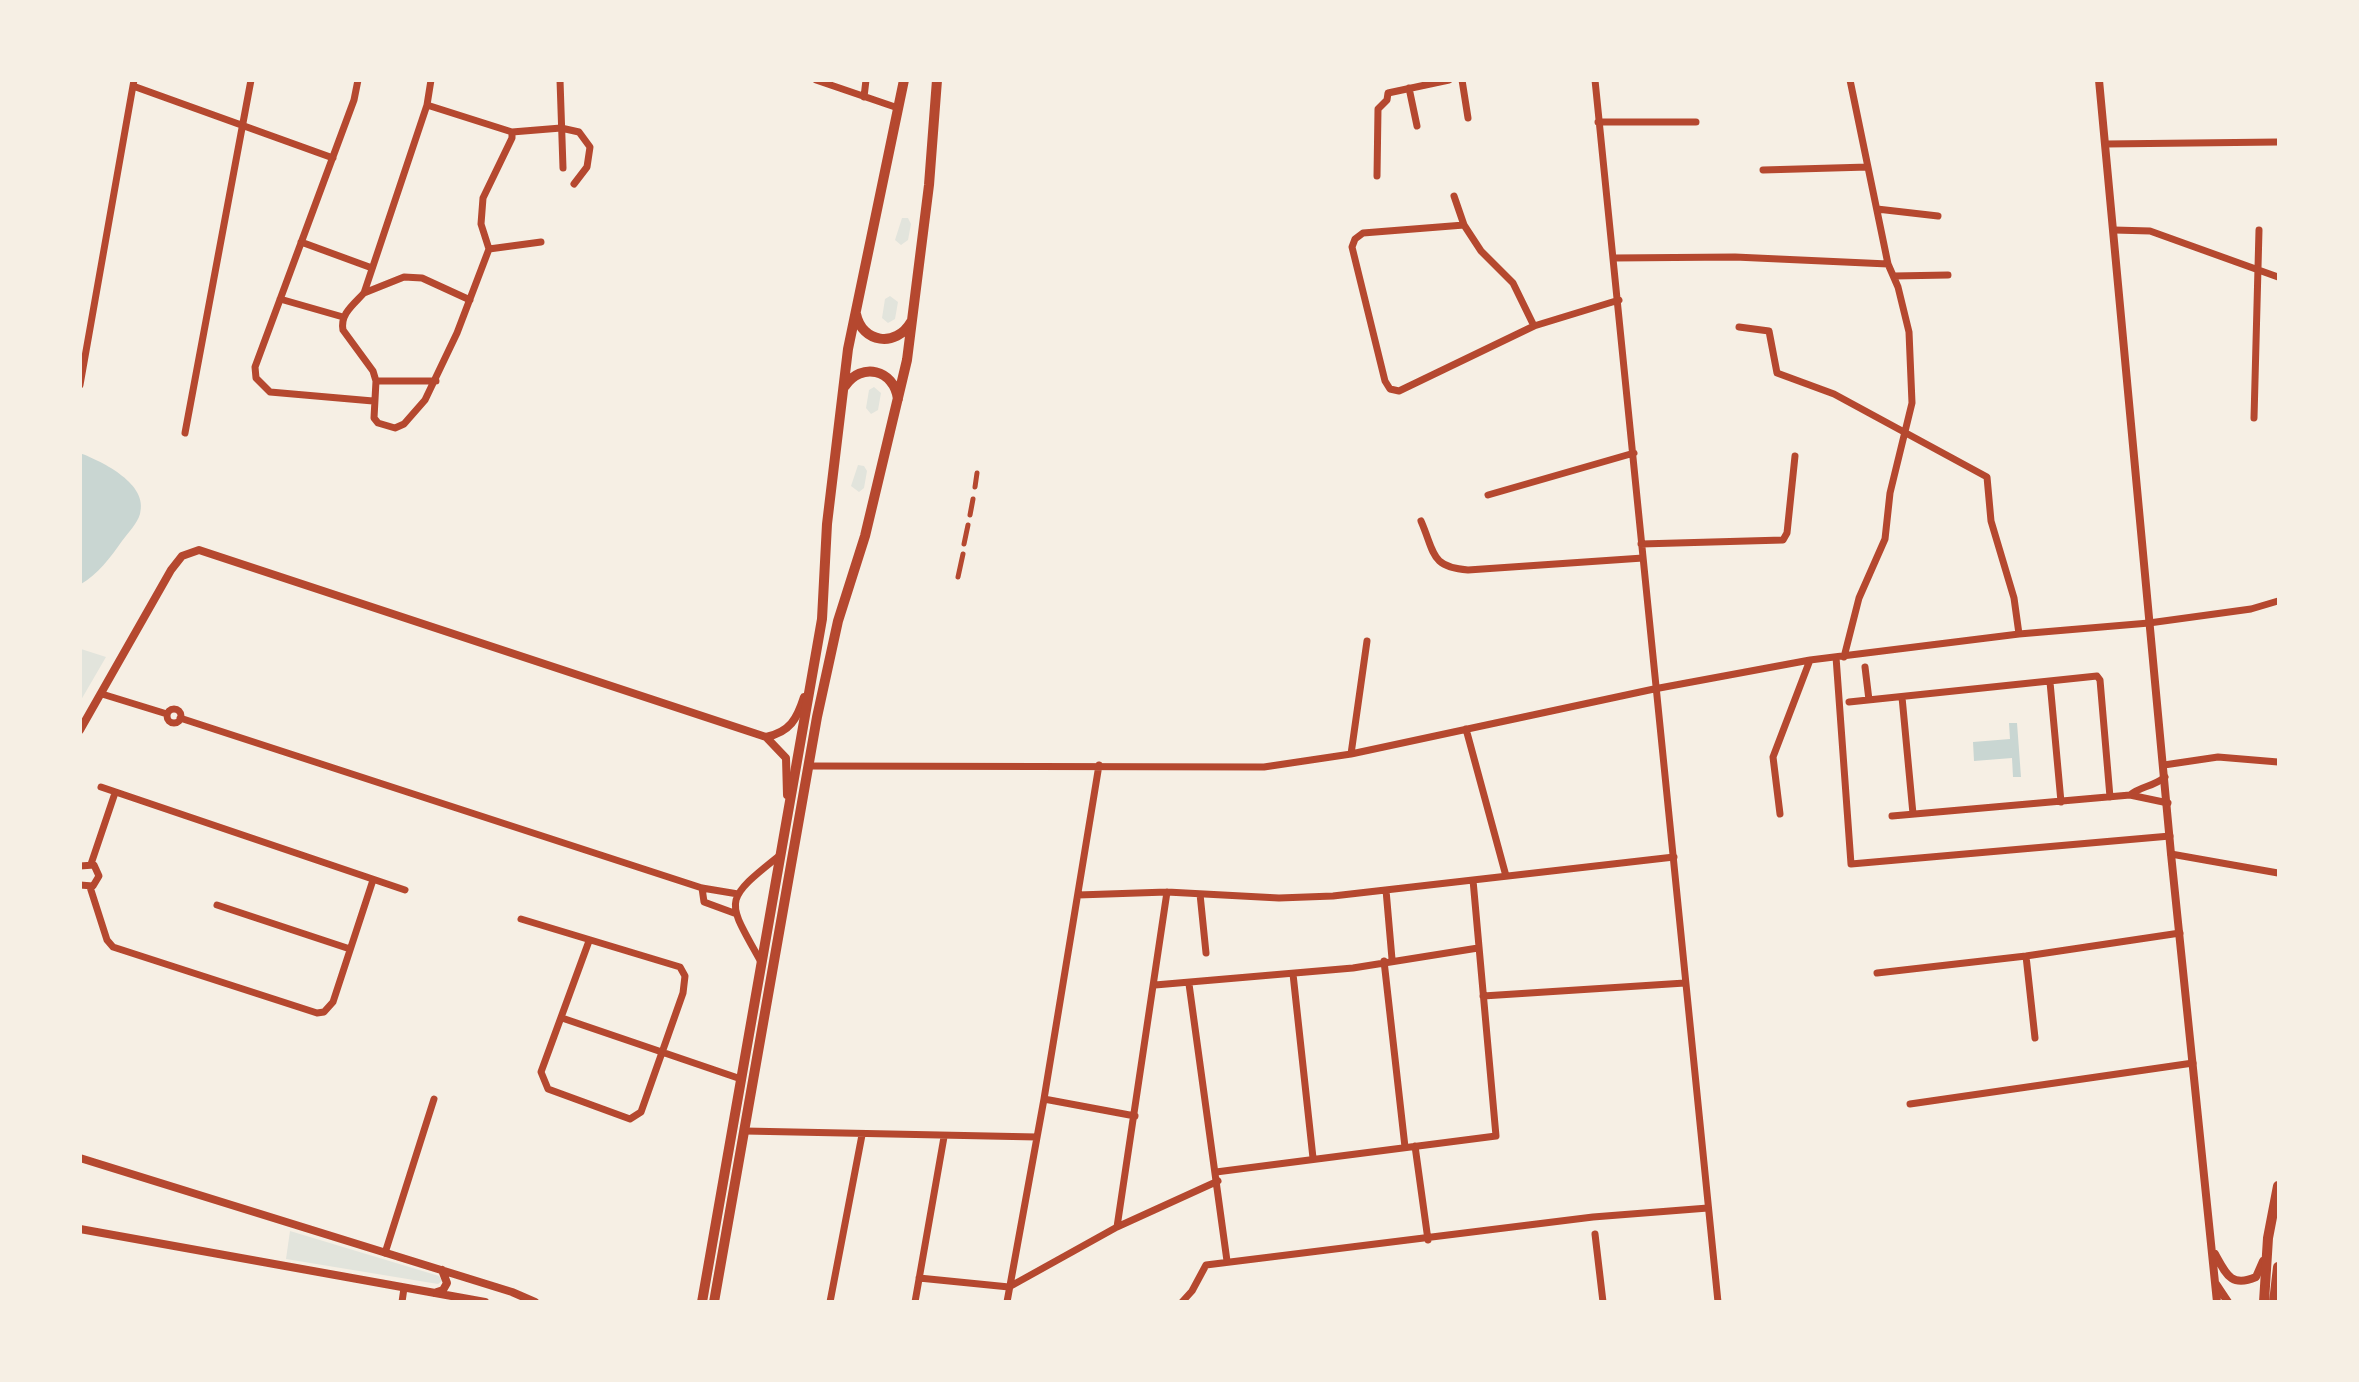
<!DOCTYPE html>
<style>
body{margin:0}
#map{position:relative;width:2359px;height:1382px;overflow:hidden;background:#f6efe4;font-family:"Fira Sans",sans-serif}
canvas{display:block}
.frame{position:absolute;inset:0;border:82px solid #f6efe4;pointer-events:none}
</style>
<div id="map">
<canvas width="2359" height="1382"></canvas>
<div class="frame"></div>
</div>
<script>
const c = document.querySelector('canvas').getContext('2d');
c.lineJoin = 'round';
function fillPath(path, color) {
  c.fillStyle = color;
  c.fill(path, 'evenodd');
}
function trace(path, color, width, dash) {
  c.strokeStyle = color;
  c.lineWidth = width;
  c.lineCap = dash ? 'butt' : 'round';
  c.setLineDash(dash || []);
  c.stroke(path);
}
fillPath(new Path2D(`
 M902 218H908L911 224 908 240 901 245 895 240Z
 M890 296 898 302 895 319 888 323 882 318 885 299Z
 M874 387 881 393 878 410 871 414 866 408 869 390Z
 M858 465 864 466 867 471 864 488 859 492 851 486Z
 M81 649 106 657 81 700 80 649Z
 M290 1231 439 1276 442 1281 438 1284 286 1259Z`), '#e2e4dc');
fillPath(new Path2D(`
 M80 453C103 462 149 484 140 514 137 524 128 533 122 541 111 557 97 575 81 584Z
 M2009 723H2017L2021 777H2013L2012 758 1974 761 1973 742 2010 739Z`), '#c9d6d2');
trace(new Path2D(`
 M975 487 977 473
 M970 515 973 499
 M964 544 968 525
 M958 577 963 554`), '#b5482f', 5);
trace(new Path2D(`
 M358 80 354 100 255 367 256 378 270 392 373 401
 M431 80 427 105 364 293C353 305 340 314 343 330L373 371 376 381 374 418 378 423 395 428 404 424 425 400 457 333 489 249 481 224 483 198 512 138V132
 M560 80 563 168
 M816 80 898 108
 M1462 80 1468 118
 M1595 80 1718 1302
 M133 86 333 158
 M1409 88 1417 126
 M864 97 866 80
 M427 105 512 132 561 128 579 132 590 147 587 167 574 184
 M1598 122H1696
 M2106 144 2278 142
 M1763 170 1868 167
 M1377 176 1378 109 1387 100 1388 93 1449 80
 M1454 196 1464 225 1481 251 1513 283 1534 326
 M1877 209 1938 216
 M1464 225 1363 233 1355 239 1352 247 1385 381 1390 389 1399 391 1534 326 1619 300
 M2114 230 2150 231 2278 277
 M301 242 372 268
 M489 249 541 242
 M1614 258 1735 257 1888 264
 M1894 276 1948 275
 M364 293 404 277 422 278 470 300
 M280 299 343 317
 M1739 327 1769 331 1777 373 1834 394 1987 477 1991 521 2014 598 2019 634
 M376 381H436
 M80 385 134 80
 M2254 418 2259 230
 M185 433 251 80
 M1488 495 1634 453
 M1421 521C1435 553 1430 567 1468 570L1643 558
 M1641 544 1783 540 1787 533 1795 456
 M1836 657 1851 864 2170 836
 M1844 657 1859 598 1885 539 1890 493 1912 403 1909 332 1898 287 1888 264 1850 80
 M1865 667 1869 700
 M2050 682 2061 802
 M102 694 167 714
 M1902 697 1913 814
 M1849 702 2097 676 2100 680 2110 797
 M167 716a7 7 0 1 1 14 0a7 7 0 1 1-14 0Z
 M180 718 702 888 738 894
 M1466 729 1506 876
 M1351 754 1367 641
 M2164 765 2218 757 2278 762
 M808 766 1264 767 1351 754 1654 689 1810 660 2019 634 2149 623 2251 609 2278 601
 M101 787 405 890
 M2130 795C2141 786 2153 787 2165 777
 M1780 814 1773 757 1810 660
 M1892 816 2130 795 2168 803
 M2171 854 2278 873
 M91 864 115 793
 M80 866 94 865 99 876 93 886 80 885
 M90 887 107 940 113 947 317 1013 324 1012 333 1002 373 880
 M702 888 704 902 734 913
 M1386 890 1392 959
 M1200 894 1206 953
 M1078 895 1167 892 1279 898 1333 896 1674 857
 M217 905 350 949
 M521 919 680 967 685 976 683 993 641 1112 630 1119 548 1089 541 1072 589 941
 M2026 956 2035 1038
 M1384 961 1405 1147
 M761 962C727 900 721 902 779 856
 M1877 973 2026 956 2180 933
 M1293 974 1313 1158
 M1189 984 1227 1261
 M1155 985 1353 968 1478 948
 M1483 996 1685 983
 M562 1018 741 1079
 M1044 1099 1135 1116
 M1910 1104 2193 1063
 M745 1131 1037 1137
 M1415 1146 1428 1240
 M1216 1172 1496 1136 1473 880
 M1117 1227 1167 892
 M1595 1234 1603 1302
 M385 1253 434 1099
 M919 1278 1009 1287 1117 1227 1218 1181
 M402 1302 404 1288
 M830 1302 862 1135
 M915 1302 944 1137
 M1007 1302 1044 1099 1099 765
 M1182 1302 1192 1291 1206 1265 1593 1217 1708 1208`), '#b5482f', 7);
trace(new Path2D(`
 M2099 80 2171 854 2217 1302
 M80 730 171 570 182 556 199 550 766 737 786 758 787 795
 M766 737C790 732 797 719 804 697
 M80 1158 512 1292 535 1302
 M80 1229 485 1302
 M2215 1254C2226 1274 2231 1288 2256 1277L2263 1261
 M2216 1284 2228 1302
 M434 1293 443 1290 447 1283 442 1270`), '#b5482f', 8);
trace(new Path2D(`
 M2264 1302 2268 1238 2278 1186
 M2274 1302 2278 1267`), '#b5482f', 10);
trace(new Path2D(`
 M856 314C862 343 896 348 911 322
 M845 386C861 362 894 369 898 399
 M702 1302 822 619 827 524 848 349 904 80
 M714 1302 817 717 838 621 865 536 907 360 929 185 937 80`), '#b5482f', 10);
</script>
